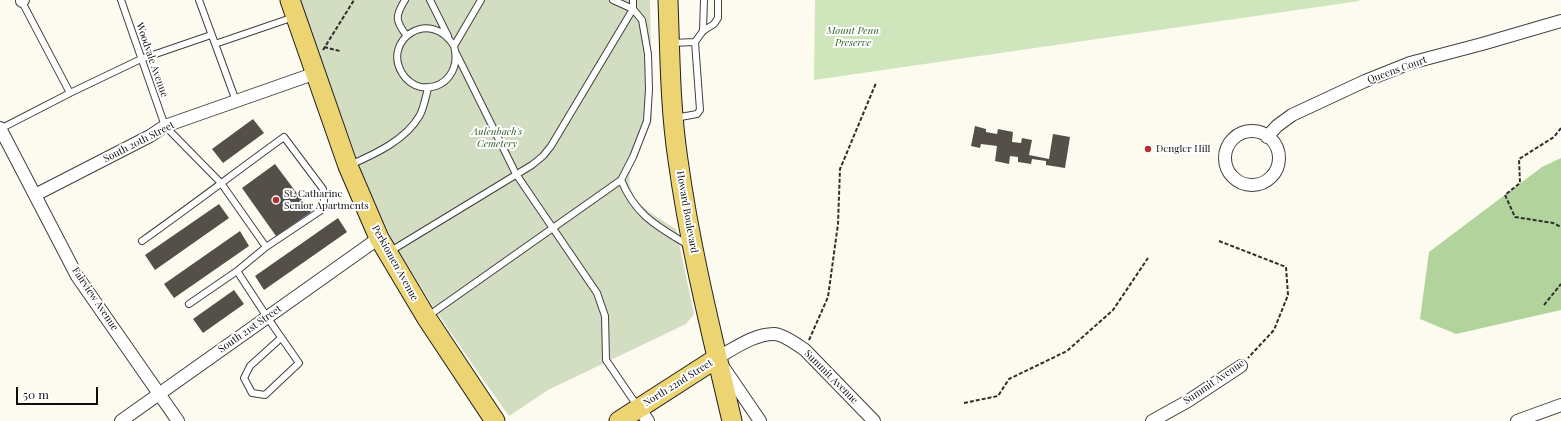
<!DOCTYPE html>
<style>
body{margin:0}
#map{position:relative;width:1561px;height:421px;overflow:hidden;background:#fdfbef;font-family:"Playfair Display",serif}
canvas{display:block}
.scale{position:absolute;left:16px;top:387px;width:82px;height:18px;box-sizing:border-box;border:2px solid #0d0d0d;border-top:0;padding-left:5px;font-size:12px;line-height:14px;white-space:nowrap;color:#0d0d0d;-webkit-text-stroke:3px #fff;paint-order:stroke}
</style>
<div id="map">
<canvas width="1561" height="421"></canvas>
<div class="scale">50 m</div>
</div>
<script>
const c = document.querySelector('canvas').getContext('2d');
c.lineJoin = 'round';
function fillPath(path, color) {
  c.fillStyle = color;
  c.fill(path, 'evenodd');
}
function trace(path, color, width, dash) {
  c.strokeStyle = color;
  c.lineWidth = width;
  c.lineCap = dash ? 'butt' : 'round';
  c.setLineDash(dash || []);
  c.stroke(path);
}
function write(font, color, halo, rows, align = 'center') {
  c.font = font + ' "Playfair Display",serif';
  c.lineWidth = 4;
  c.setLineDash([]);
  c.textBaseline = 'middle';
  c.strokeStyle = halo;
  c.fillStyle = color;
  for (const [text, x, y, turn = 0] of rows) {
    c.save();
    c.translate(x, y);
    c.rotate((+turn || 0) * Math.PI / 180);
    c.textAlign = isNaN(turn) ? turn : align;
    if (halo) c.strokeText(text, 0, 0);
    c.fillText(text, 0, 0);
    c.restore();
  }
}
fillPath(new Path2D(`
 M815 0H1359V1L814 80Z`), '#cfe5bb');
fillPath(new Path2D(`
 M1561 158V310L1456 334 1420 319 1429 252 1542 167Z`), '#b2d49c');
fillPath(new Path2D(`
 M300 0H650L652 120 630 172C624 202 655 215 676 229L694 314 686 324 548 390 509 416 477 371 432 305 392 240 361 170Z`), '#d3ddc2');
fillPath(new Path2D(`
 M253 119 264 133 223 163 212 149Z
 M975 126 986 129V132L997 134 998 129 1013 132 1012 142 1021 143 1022 138 1032 140 1029 155 1049 159 1053 134 1070 137 1065 168 1046 165V161L1032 159 1031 164 1018 162V157L1010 156 1009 164 995 161 997 146 981 144 980 148 971 146Z
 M275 164 311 212 276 236 242 188Z
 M219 204 229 218 155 270 145 255Z
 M338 218 347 232 264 290 255 276Z
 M240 231 249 246 174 298 164 284Z
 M234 290 244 304 203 333 193 319Z`), '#554f4a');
const service = new Path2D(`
 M21 0 70 93
 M121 0 165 126 221 183 266 247 237 271 267 317 299 363 265 395 252 393 244 378 250 366 281 338
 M199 0 236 101
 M405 0C395 16 395 21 407 36
 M430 0 448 36
 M633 0V9L642 20 648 54 649 89 647 121 633 157 621 180C636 216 657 226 688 245
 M703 31 704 0
 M671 43 695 42
 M215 44 294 17
 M454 46C430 7 382 40 402 73 406 80 414 86 421 87 447 90 460 68 454 46L481 0
 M456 53 516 174 597 293 605 316 606 360 638 407
 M675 118 697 114 700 110 695 42 703 31 714 24 718 18V0
 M0 129 70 93 141 59 211 35
 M350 165C375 154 406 140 420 115 424 107 426 96 428 88
 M142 241C190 207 237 171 284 137L323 189 324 201 323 209 266 247
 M389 252 532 165 543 156 551 146 633 9 613 0
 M189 304 237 271
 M428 316 621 180`);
const minor = new Path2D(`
 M22 1 23 0
 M0 128 77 276 178 421
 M1225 158a27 27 0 1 1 54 0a27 27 0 1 1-54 0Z
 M1267 137 1277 126 1292 115 1365 81 1410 63 1482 44 1561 21
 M35 195 150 136 165 126 316 73
 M639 408 648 421
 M121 421 379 238
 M760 421 717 358C735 348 754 334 774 334 782 334 798 345 805 350L874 421
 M1152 421 1188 401 1241 366
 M1517 421 1561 405`);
const primary = new Path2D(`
 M290 0 348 166 379 238 426 317 495 421
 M668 0C670 54 670 107 678 160 690 248 712 335 732 421
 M619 421 717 358`);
trace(service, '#404040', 8);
trace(minor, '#404040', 14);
trace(primary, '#1e1e1e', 21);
trace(new Path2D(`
 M324 47 340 51
 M323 50 354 0
 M1561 128 1554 137 1519 159 1520 183 1505 195 1515 217 1553 223 1561 227
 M1219 241 1286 267 1288 295 1274 330 1248 358
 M1544 305 1561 284
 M809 340 828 297 838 224 840 169 876 83
 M964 403 998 396 1009 379 1067 351 1113 310 1148 258`), '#2f2f2f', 2, [4, 2]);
trace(service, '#fff', 6);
trace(minor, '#fff', 12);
trace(primary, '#ebd471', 19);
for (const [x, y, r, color] of [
 [1148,149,4,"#b03332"],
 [276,200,4,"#b03332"]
]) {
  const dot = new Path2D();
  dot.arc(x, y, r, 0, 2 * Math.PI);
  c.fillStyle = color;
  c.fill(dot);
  trace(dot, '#fff', 1.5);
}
write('italic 10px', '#2d5e24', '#fff', [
 ["Mount Penn",853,31],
 ["Preserve",853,43],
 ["Aulenbach's",497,132],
 ["Cemetery",497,144]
]);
write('10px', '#0d0d0d', '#fff', [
 ["Woodvale Avenue",152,60,71],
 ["Queens Court",1397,70,-20],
 ["South 20th Street",139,142,-27],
 ["Howard Boulevard",687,212,80],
 ["Perkiomen Avenue",395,263,61],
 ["Fairview Avenue",95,299,56],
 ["South 21st Street",250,329,-35],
 ["Summit Avenue",831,377,45],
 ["Summit Avenue",1214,382,-34],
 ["North 22nd Street",678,383,-32]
]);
write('10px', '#0d0d0d', '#fff', [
 ["Dengler Hill",1156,149],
 ["St. Catharine",284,194],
 ["Senior Apartments",284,206]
], 'left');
</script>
